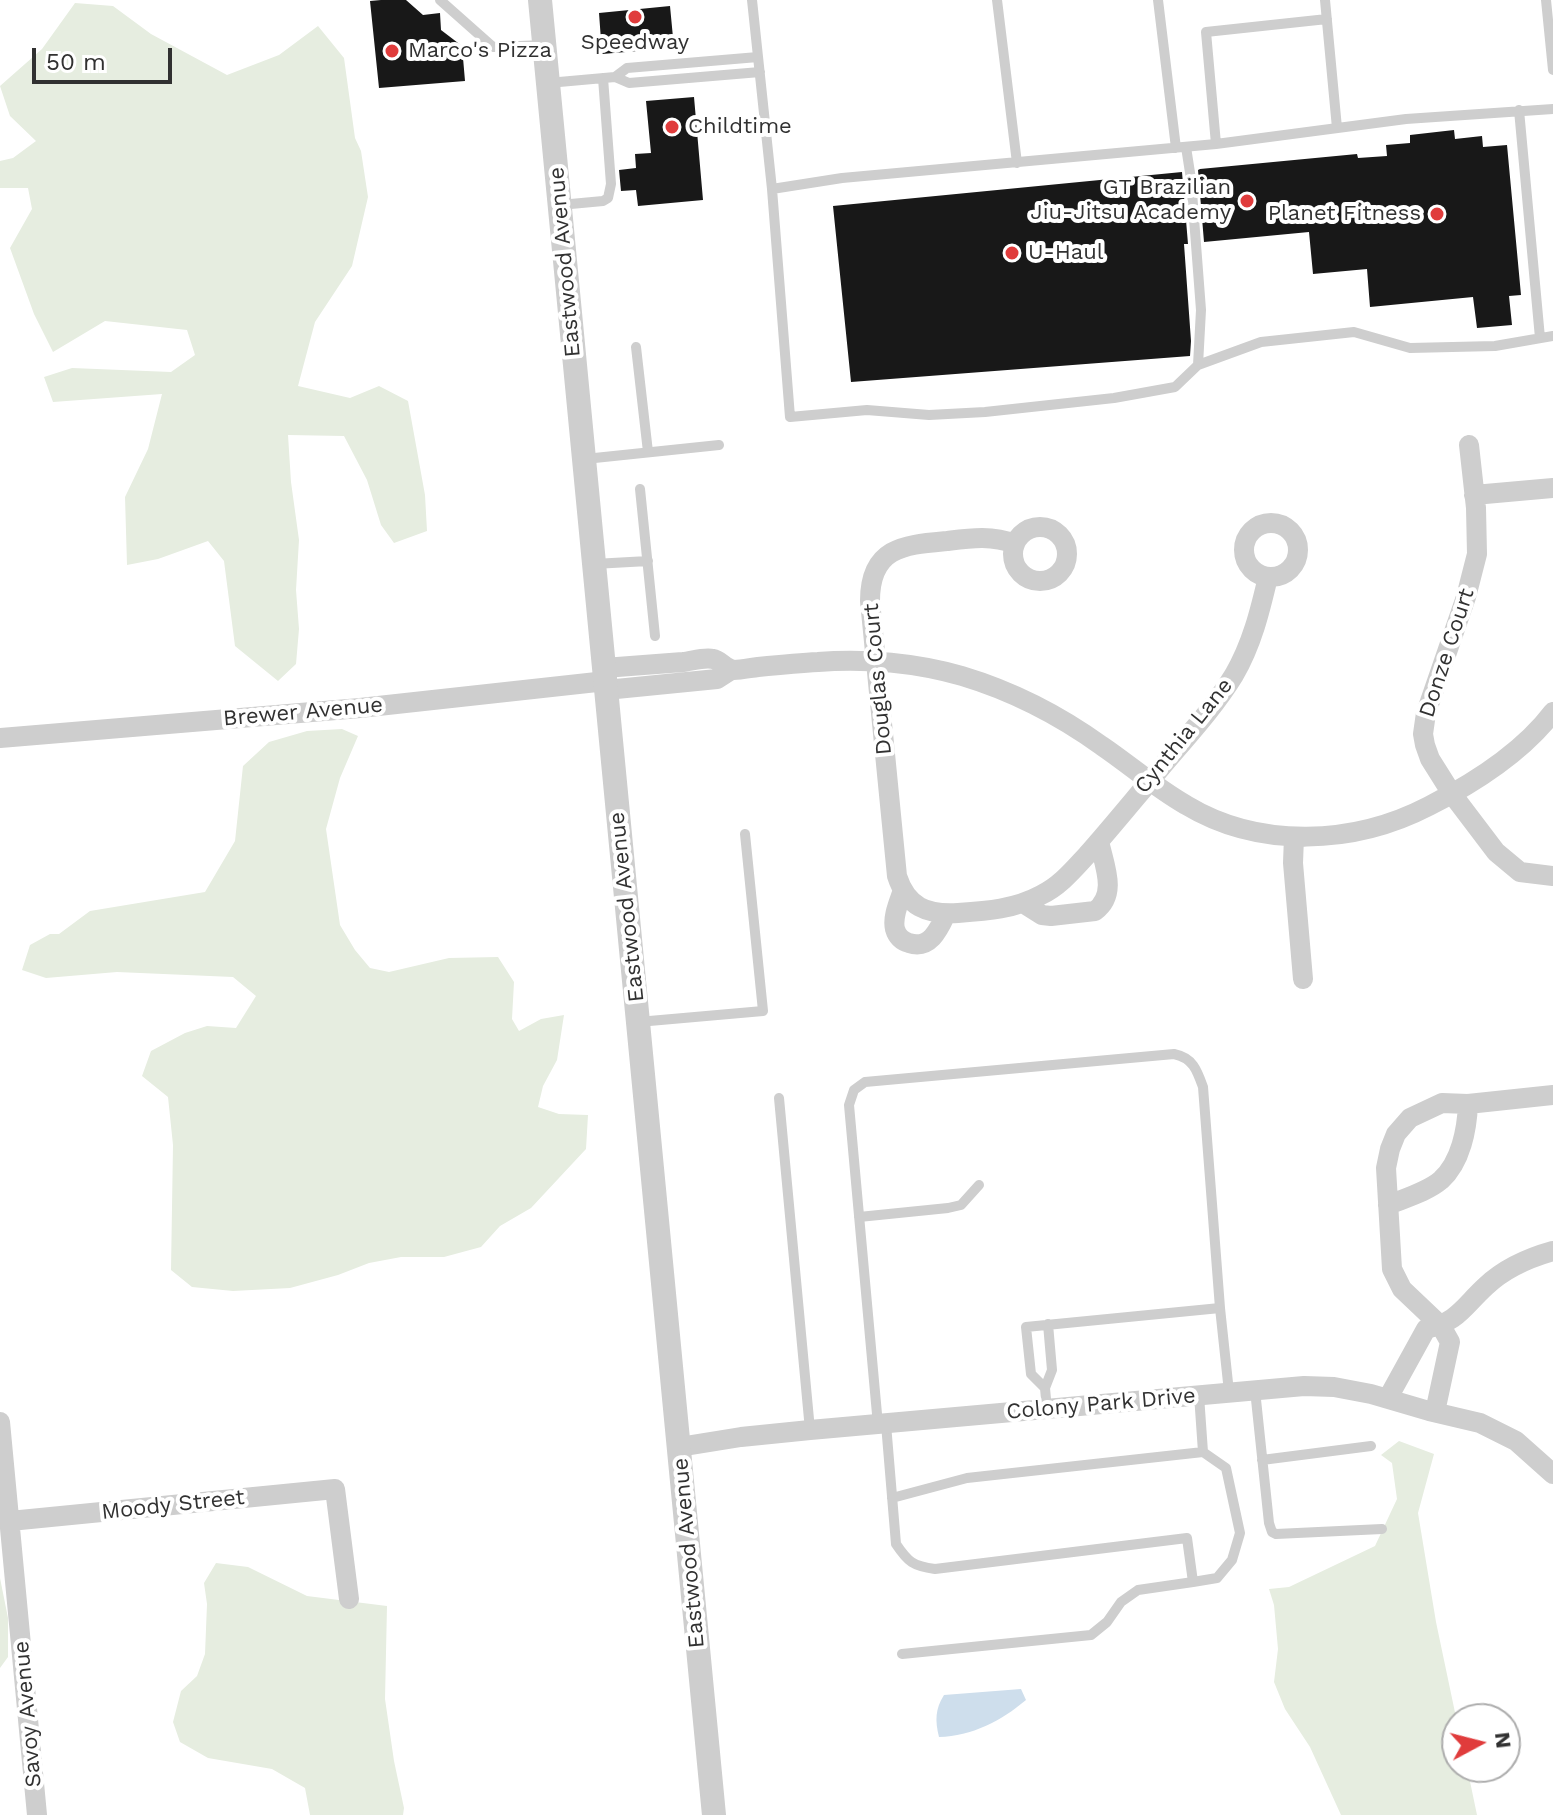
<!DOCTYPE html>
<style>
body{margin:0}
#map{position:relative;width:1553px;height:1815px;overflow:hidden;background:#fff;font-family:"Work Sans",sans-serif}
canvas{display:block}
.north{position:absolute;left:1441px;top:1703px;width:80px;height:80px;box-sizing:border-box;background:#fff;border:2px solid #adadad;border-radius:50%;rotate:83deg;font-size:22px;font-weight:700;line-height:32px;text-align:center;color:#313131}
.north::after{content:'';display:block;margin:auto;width:28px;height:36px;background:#e03c3c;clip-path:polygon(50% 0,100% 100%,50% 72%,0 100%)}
.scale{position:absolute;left:32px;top:48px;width:140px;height:36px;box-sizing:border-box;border:4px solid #313131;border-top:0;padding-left:10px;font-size:24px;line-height:28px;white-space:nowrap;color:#313131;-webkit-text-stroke:6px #fff;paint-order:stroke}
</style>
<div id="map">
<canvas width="1553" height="1815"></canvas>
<div class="north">N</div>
<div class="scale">50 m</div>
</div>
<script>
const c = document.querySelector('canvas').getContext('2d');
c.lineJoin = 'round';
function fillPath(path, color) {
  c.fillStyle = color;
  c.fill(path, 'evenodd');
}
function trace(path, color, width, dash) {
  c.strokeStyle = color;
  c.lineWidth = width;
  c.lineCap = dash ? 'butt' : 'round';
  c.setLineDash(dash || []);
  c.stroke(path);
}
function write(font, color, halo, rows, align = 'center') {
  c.font = font + ' "Work Sans",sans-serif';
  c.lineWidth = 8;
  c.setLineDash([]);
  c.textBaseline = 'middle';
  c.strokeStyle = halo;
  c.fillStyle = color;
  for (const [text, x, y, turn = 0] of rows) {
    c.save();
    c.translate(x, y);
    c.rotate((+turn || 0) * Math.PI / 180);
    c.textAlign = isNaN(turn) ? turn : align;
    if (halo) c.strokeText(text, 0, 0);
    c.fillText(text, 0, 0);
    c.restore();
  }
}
fillPath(new Path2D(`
 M75 3 113 6 151 34 227 75 279 55 318 26 344 58 355 138 361 151 368 197 352 266 315 322 298 386 350 398 379 386 408 401 425 495 427 531 394 543 381 525 367 480 344 436 288 435 291 482 299 540 296 590 299 629 296 664 278 681 235 646 224 561 208 541 158 559 127 565 125 497 148 449 162 394 53 402 44 377 72 368 171 372 195 355 187 330 105 321 53 352 34 314 10 248 32 209 28 188H0V161L13 158 36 141 10 116 0 86 42 49Z
 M342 729 358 736 340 778 326 829 340 925 355 950 370 968 389 972 449 958 498 957 514 982 512 1019 519 1031 541 1019 564 1015 557 1060 543 1086 538 1107 559 1114 588 1115 586 1149 531 1208 500 1226 481 1247 444 1257H401L369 1263 338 1275 290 1288 233 1291 192 1287 171 1270 173 1145 168 1097 142 1076 151 1051 185 1033 207 1026 236 1028 256 996 233 977 117 972 46 978 22 970 30 945 50 934H59L90 911 205 892 235 841 243 766 269 742 307 731Z
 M1399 1441 1434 1454 1418 1513 1436 1622 1457 1722V1767H1467L1477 1815H1341L1310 1747 1285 1709 1274 1682 1278 1649 1274 1605 1269 1589 1289 1587 1375 1546 1397 1499 1392 1463 1381 1455Z
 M216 1563 248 1567 307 1596 387 1606 385 1699 394 1761 404 1808 403 1815H310L305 1788 272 1769 208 1758 180 1742 173 1722 181 1691 197 1676 205 1654 207 1604 204 1583Z
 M0 1578 8 1618V1657L0 1668Z`), '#e6ede0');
fillPath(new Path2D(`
 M1021 1689 1026 1700C1001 1721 972 1736 939 1737 935 1721 935 1709 944 1695Z`), '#cedeec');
fillPath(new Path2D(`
 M381 0H406L423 15 440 13 441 30 462 46 465 81 379 88 370 1Z
 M670 6 674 48 602 54 599 13Z
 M694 97 703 200 638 206 636 190 621 191 619 170 636 168 635 154 651 153 646 101Z
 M1454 130 1455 139 1482 136 1483 147 1507 145 1521 295 1509 296 1512 325 1477 328 1473 297 1370 307 1367 269 1313 274 1309 232 1204 242 1198 170 1200 169 1357 154 1358 158 1387 156 1386 145 1410 143V135Z
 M1182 172 1188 244H1184L1191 341 1190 356 851 382 833 206Z`), '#181818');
trace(new Path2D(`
 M440 0 493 47 544 45
 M752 0 772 189 842 178 1216 144 1406 119 1553 109
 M997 0 1017 163
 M1158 0 1176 148
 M1325 0 1337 128
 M1546 0 1553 70
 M615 77 627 68 758 57
 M548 83 615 77 629 83 760 72
 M1519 110 1540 338
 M1216 144 1206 32 1327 19
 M772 189 790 417 867 410 929 415 985 412 1114 398 1175 387 1198 365 1201 310 1191 179 1186 147
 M560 205 603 201 608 198 611 184 603 78
 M636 347 648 452
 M1198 365 1261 342 1354 332 1410 348 1495 346 1553 336
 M585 459 719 445
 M640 489 655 636
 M594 564 648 561
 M638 1022 763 1011 745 834
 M779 1098 810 1430
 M859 1217 948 1208 961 1205 979 1185
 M1220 1308 1229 1392
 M1255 1390 1269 1523 1272 1532 1276 1534 1382 1529
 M1199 1395 1203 1452
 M1047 1410 1045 1388 1052 1370 1048 1324
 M886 1424 896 1544C908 1562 913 1566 935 1569L1187 1538 1193 1582 1138 1590 1121 1602 1107 1622 1091 1635 902 1654
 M878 1425 849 1105 854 1090 865 1082 1174 1054C1193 1058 1197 1070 1203 1087L1220 1308 1026 1327 1031 1374 1045 1388
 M1262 1460 1371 1446
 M892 1498 967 1478 1203 1452 1226 1468 1240 1533 1232 1560 1217 1578 1193 1582`), '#cecece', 10);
trace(new Path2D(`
 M1469 445 1476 508 1477 554 1466 597 1426 713 1423 734 1425 745 1430 759 1452 794 1496 852 1520 872 1553 876
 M1474 495 1553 488
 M1244 550a27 27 0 1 1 54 0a27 27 0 1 1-54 0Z
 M1013 554a27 27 0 1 1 54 0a27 27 0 1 1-54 0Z
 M1015 544C992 535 971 538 947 541 904 545 870 547 870 601L897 876C907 907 927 915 958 913 987 911 1015 909 1041 895 1060 886 1073 870 1087 855 1110 829 1132 802 1154 776 1181 743 1212 711 1234 675 1252 644 1260 611 1268 577
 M604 668C630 666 657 664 683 662 692 661 704 657 713 659 720 660 726 669 734 670 741 670 750 668 758 667 778 665 798 663 818 662 865 658 917 663 962 676 1012 691 1059 715 1102 746 1130 765 1156 788 1186 805 1259 849 1354 845 1429 806 1474 783 1522 753 1553 712
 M606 690 717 679 731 670
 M0 738 360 708 606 681
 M1294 837 1293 863 1303 979
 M903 890C899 902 892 917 895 929 897 936 902 941 909 943 930 950 939 929 946 914
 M1023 903 1042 915 1051 916 1095 911C1118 894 1104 865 1099 841
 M1388 1205C1405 1198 1427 1192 1441 1180 1461 1162 1467 1129 1468 1104
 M1388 1398 1426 1329C1458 1322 1463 1307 1486 1286 1505 1268 1528 1258 1553 1251
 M1435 1412 1450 1342 1441 1326 1402 1289 1392 1269 1386 1168 1390 1149 1396 1134 1410 1118 1442 1103 1468 1104 1553 1095
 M0 1422 37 1815
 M679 1447 741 1437 810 1430 1304 1386 1334 1387 1371 1394 1429 1411 1480 1423 1516 1441 1553 1474
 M10 1521 335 1489 349 1599`), '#cecece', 20);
trace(new Path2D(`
 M540 0 714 1815`), '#cecece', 24);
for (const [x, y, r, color] of [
 [635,17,8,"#e03c3c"],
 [392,51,8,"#e03c3c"],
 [672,127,8,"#e03c3c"],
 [1247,201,8,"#e03c3c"],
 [1437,214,8,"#e03c3c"],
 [1012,253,8,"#e03c3c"]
]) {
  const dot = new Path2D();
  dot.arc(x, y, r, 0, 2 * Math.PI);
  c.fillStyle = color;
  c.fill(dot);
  trace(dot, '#fff', 3);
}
write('22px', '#313131', '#fff', [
 ["Speedway",635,43,"center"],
 ["Marco's Pizza",408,51],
 ["Childtime",688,127],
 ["GT Brazilian",1231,188,"right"],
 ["Jiu-Jitsu Academy",1231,213,"right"],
 ["Planet Fitness",1421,214,"right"],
 ["U-Haul",1028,253]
], 'left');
write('22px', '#313131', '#fff', [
 ["Eastwood Avenue",565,262,-95],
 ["Donze Court",1447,653,-72],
 ["Douglas Court",878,679,-95],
 ["Brewer Avenue",303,712,-5],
 ["Cynthia Lane",1184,736,-51],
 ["Eastwood Avenue",627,907,-96],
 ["Colony Park Drive",1101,1404,-5],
 ["Moody Street",173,1505,-6],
 ["Eastwood Avenue",689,1553,-95],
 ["Savoy Avenue",28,1714,-95]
]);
</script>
